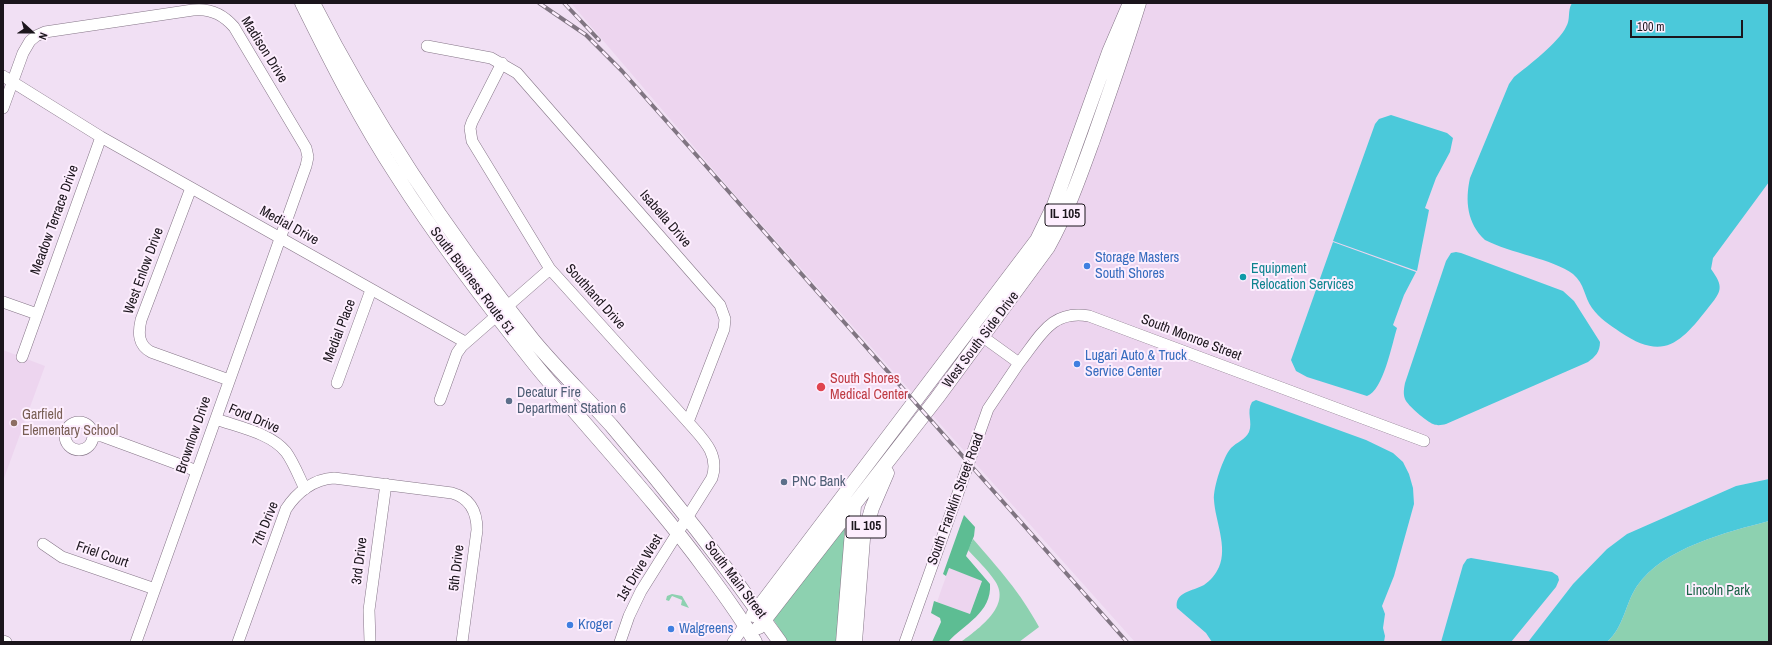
<!DOCTYPE html>
<style>
body{margin:0}
#map{position:relative;width:1772px;height:645px;overflow:hidden;background:#f1e0f4;font-family:"Archivo Narrow",sans-serif}
canvas{display:block}
.frame{position:absolute;inset:0;border:4px solid #1b151c;pointer-events:none}
.north{position:absolute;left:12px;top:12px;width:40px;height:40px;-webkit-text-stroke:3px #fdeefe;paint-order:stroke;rotate:111deg;font-size:11px;font-weight:700;line-height:16px;text-align:center;color:#1b151c}
.north::after{content:'';display:block;margin:auto;width:14px;height:18px;background:#1b151c;clip-path:polygon(50% 0,100% 100%,50% 72%,0 100%)}
.scale{position:absolute;left:1630px;top:20px;width:113px;height:18px;box-sizing:border-box;border:2px solid #1b151c;border-top:0;padding-left:5px;font-size:12px;line-height:14px;white-space:nowrap;color:#1b151c;-webkit-text-stroke:3px #fdeefe;paint-order:stroke}
</style>
<div id="map">
<canvas width="1772" height="645"></canvas>
<div class="frame"></div>
<div class="north">N</div>
<div class="scale">100 m</div>
</div>
<script>
const c = document.querySelector('canvas').getContext('2d');
c.lineJoin = 'round';
function fillPath(path, color) {
  c.fillStyle = color;
  c.fill(path, 'evenodd');
}
function trace(path, color, width, dash) {
  c.strokeStyle = color;
  c.lineWidth = width;
  c.lineCap = dash ? 'butt' : 'round';
  c.setLineDash(dash || []);
  c.stroke(path);
}
function write(font, color, halo, rows, align = 'center') {
  c.font = font + ' "Archivo Narrow",sans-serif';
  c.lineWidth = 4;
  c.setLineDash([]);
  c.textBaseline = 'middle';
  c.strokeStyle = halo;
  c.fillStyle = color;
  for (const [text, x, y, turn = 0] of rows) {
    c.save();
    c.translate(x, y);
    c.rotate((+turn || 0) * Math.PI / 180);
    c.textAlign = isNaN(turn) ? turn : align;
    if (halo) c.strokeText(text, 0, 0);
    c.fillText(text, 0, 0);
    c.restore();
  }
}
fillPath(new Path2D(`
 M571 3H1769V479L1736 486 1627 534 1607 549 1573 584 1528 642H1135L730 189Z
 M3 350 45 366 3 481Z
 M949 568 982 580 970 614 937 602Z`), '#edd5ef');
fillPath(new Path2D(`
 M849 517 839 642H788L773 619Z
 M1769 521V642H1607C1624 627 1625 604 1637 586 1663 548 1727 532 1769 521Z
 M973 539C999 569 1020 592 1039 627L1019 642H961C978 629 1012 606 995 581 988 570 977 560 968 550Z
 M672 594 682 596 689 608 681 605 682 600 672 596 669 601 666 600 667 596Z`), '#8dd1b0');
fillPath(new Path2D(`
 M964 515 975 527 974 536 966 556 990 584C992 613 964 624 948 642H932L941 622 940 618 931 613 934 601 970 614 982 581 949 568 946 576 943 574Z`), '#5dbd93');
fillPath(new Path2D(`
 M1572 3H1769V182L1713 258 1711 269C1724 287 1722 291 1708 308 1680 344 1663 361 1620 332 1610 325 1599 318 1592 308 1584 297 1585 284 1573 274 1553 259 1510 253 1485 240 1467 223 1465 201 1470 178L1509 84 1514 77C1528 66 1559 42 1566 27 1571 19 1567 11 1572 3Z
 M1391 115 1447 133 1453 138 1450 152 1436 178 1425 208 1429 210 1417 271 1333 241 1375 124 1379 119Z
 M1333 242 1416 272 1404 295 1393 325 1397 328C1392 344 1383 391 1367 396L1307 377 1296 371 1291 360Z
 M1456 252 1461 253 1563 291 1574 301 1600 342C1600 352 1595 357 1588 362L1446 424C1442 425 1437 426 1433 424 1427 422 1407 405 1405 399 1403 394 1404 388 1405 383L1446 261 1451 253Z
 M1256 400 1366 440 1393 453 1403 462 1409 474 1413 488 1414 504 1394 576 1382 606 1385 614 1383 628 1385 636 1384 642H1212L1206 633 1177 608C1174 592 1193 591 1204 585 1210 581 1216 574 1219 567 1228 547 1215 520 1214 500 1213 488 1223 457 1231 448 1237 442 1245 440 1249 432 1253 422 1246 412 1252 402Z
 M1769 479V521C1727 532 1663 548 1637 586 1625 604 1624 627 1607 642H1528L1573 584 1607 549 1627 534 1736 486Z
 M1471 558 1552 572 1558 576 1559 580 1556 587 1511 642H1441L1463 565 1467 559Z`), '#4bc9da');
const minor = new Path2D(`
 M427 46 491 58 517 73 720 305 725 319 724 329 688 422
 M502 63 472 122 470 128 472 141 550 269 688 422C703 439 720 454 712 478L641 591 629 616 620 642
 M3 76 101 137 465 342
 M3 108 23 53 30 41 36 36 45 32 193 10C210 8 223 14 234 27L306 148 308 157 306 166 136 642
 M191 188 141 320C138 333 138 345 151 352L229 380
 M3 302 37 314
 M976 332 1019 363C1040 337 1051 309 1089 316L1424 441
 M22 357 101 137
 M337 383 371 290
 M440 400 457 353 462 346 550 269
 M216 419C238 427 271 433 286 452 294 463 299 477 305 489
 M65 436a14 14 0 1 1 28 0a14 14 0 1 1-28 0Z
 M93 436H102L197 471
 M43 544 62 557 155 589
 M3 641 6 642
 M238 642 286 509C297 492 314 479 334 478L452 493C470 498 477 512 477 530L462 642
 M370 642 369 610 386 484
 M733 642 745 625
 M905 642 988 409 1019 363`);
const major = new Path2D(`
 M302 3C331 62 361 121 397 176 439 242 488 306 537 367 593 435 654 499 706 570 723 593 741 617 755 642
 M313 3C374 123 449 235 533 340 557 369 585 396 611 425 671 495 727 567 780 642
 M753 615 1037 240 1054 205 1109 52 1130 3
 M759 627 937 398 1048 247C1067 213 1080 176 1093 140 1109 94 1125 49 1139 3
 M843 642 854 506
 M855 642 863 539 872 508 887 473`);
trace(minor, '#857587', 12);
trace(major, '#857587', 15);
trace(minor, '#fff', 11);
trace(major, '#fff', 14);
const rail = new Path2D(`
 M539 3 586 35 622 71 1127 642
 M564 3 599 40`);
trace(rail, '#807582', 4);
trace(rail, '#fdeefe', 2.5, [8]);
for (const [x, y, r, color] of [
 [1087,266,4,"#3f7fe0"],
 [1243,277,4,"#0f9aa8"],
 [1077,364,4,"#3f7fe0"],
 [821,387,5,"#e0444e"],
 [509,401,4,"#5c6f8a"],
 [14,423,4,"#8d6e63"],
 [784,482,4,"#5c6f8a"],
 [570,625,4,"#3f7fe0"],
 [671,629,4,"#3f7fe0"]
]) {
  const dot = new Path2D();
  dot.arc(x, y, r, 0, 2 * Math.PI);
  c.fillStyle = color;
  c.fill(dot);
  trace(dot, '#fdeefe', 1.5);
}
for (const [x, y, w] of [
 [1065,215,40],
 [866,527,40]
]) {
  const box = new Path2D();
  box.roundRect(x - w / 2, y - 11, w, 22, 3);
  c.fillStyle = '#fdeefe';
  c.fill(box);
  trace(box, '#1b151c', 1);
}
write('bold 13px', '#1b151c', null, [
 ["IL 105",1065,215],
 ["IL 105",866,527]
]);
write('14px', '#1b151c', '#fdeefe', [
 ["Madison Drive",264,50,58],
 ["Isabella Drive",665,219,49],
 ["Meadow Terrace Drive",55,220,-70],
 ["Medial Drive",289,226,29],
 ["West Enlow Drive",144,271,-70],
 ["South Business Route 51",472,281,53],
 ["Southland Drive",595,297,48],
 ["Medial Place",340,331,-69],
 ["South Monroe Street",1191,338,21],
 ["West South Side Drive",981,340,-53],
 ["Ford Drive",254,419,23],
 ["Brownlow Drive",194,435,-71],
 ["South Franklin Street Road",956,499,-70],
 ["7th Drive",266,524,-68],
 ["Friel Court",102,555,19],
 ["3rd Drive",360,561,-83],
 ["5th Drive",457,568,-83],
 ["1st Drive West",640,568,-59],
 ["South Main Street",735,580,53]
]);
write('14px', '#366cbe', '#fdeefe', [
 ["Storage Masters",1095,258],
 ["South Shores",1095,274],
 ["Lugari Auto & Truck",1085,356],
 ["Service Center",1085,372],
 ["Kroger",578,625],
 ["Walgreens",679,629]
], 'left');
write('14px', '#0d838f', '#fdeefe', [
 ["Equipment",1251,269],
 ["Relocation Services",1251,285]
], 'left');
write('14px', '#be3a42', '#fdeefe', [
 ["South Shores",830,379],
 ["Medical Center",830,395]
], 'left');
write('14px', '#4e5e75', '#fdeefe', [
 ["Decatur Fire",517,393],
 ["Department Station 6",517,409],
 ["PNC Bank",792,482]
], 'left');
write('14px', '#785e54', '#fdeefe', [
 ["Garfield",22,415],
 ["Elementary School",22,431]
], 'left');
write('14px', '#1a6346', '#fdeefe', [
 ["Lincoln Park",1718,591]
]);
</script>
